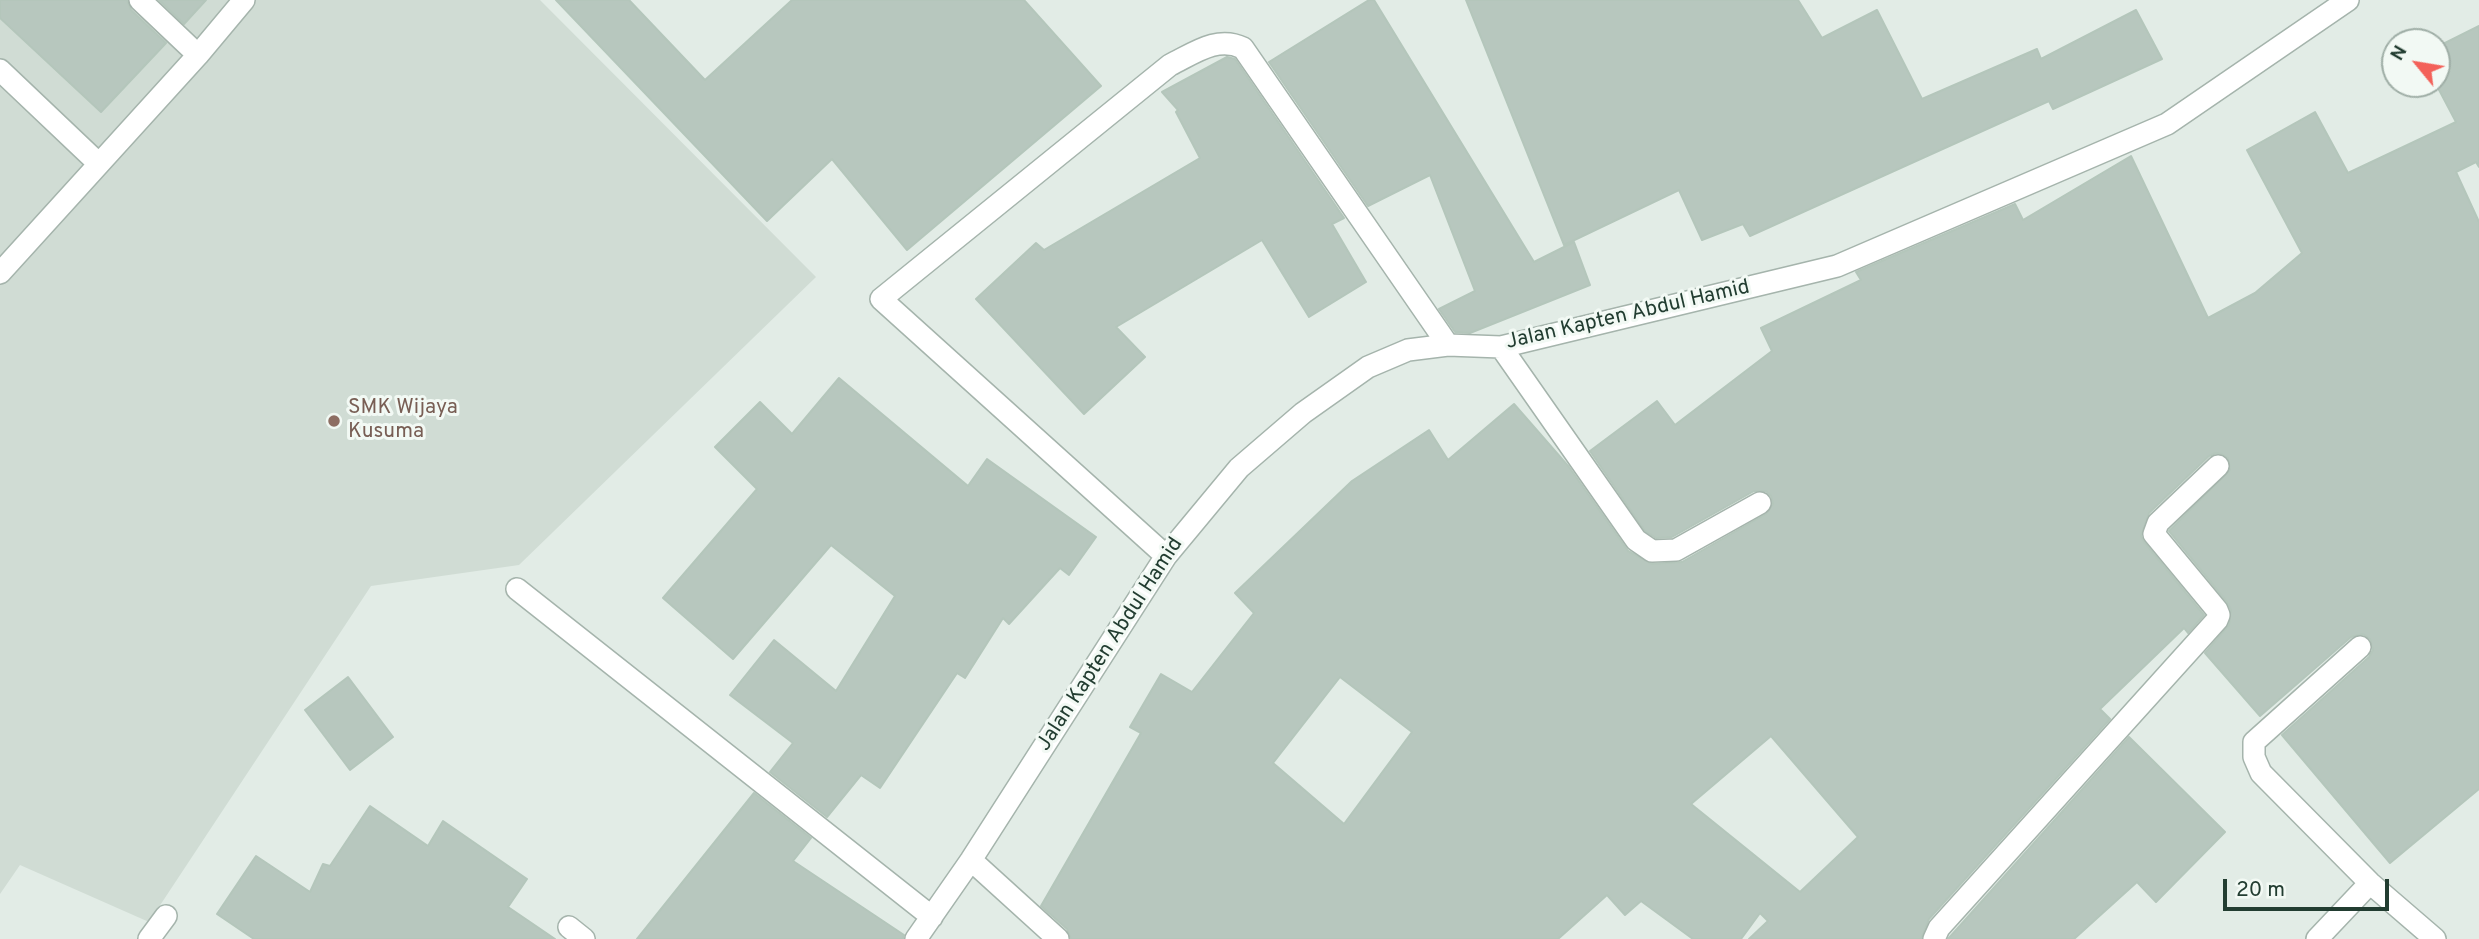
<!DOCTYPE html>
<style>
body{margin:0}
#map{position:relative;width:2479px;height:939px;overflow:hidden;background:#e2ece6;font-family:Overpass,sans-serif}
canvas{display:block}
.north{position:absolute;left:2381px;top:28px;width:70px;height:70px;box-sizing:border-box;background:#f2f9f4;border:2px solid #9faea6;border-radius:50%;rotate:300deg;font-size:19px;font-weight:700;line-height:28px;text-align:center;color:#223d31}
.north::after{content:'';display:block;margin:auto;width:24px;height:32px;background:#f36159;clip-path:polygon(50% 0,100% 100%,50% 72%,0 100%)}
.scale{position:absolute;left:2223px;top:879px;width:166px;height:32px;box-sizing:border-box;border:4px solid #223d31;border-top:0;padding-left:9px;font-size:21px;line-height:24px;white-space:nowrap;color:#223d31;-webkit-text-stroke:5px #f2f9f4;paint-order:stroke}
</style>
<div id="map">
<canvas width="2479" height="939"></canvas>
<div class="north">N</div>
<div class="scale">20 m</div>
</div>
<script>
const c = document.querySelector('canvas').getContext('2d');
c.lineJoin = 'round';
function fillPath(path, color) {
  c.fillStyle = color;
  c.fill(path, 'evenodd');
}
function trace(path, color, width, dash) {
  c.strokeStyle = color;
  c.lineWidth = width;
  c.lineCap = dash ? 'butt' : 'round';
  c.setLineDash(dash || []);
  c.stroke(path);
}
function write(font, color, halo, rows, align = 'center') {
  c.font = font + ' Overpass,sans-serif';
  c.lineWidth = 6;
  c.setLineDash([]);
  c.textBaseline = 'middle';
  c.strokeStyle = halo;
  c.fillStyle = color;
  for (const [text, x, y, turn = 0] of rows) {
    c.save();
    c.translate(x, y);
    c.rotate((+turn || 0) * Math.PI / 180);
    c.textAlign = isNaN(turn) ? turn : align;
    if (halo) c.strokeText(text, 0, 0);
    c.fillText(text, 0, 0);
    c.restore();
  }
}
fillPath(new Path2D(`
 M0 0H540L816 277 519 565 371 586 149 922 20 865 0 894Z`), '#d0dcd4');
const building = new Path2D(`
 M0 0H127L131 10 166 43 101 112 0 18Z
 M159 0H206L184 24Z
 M556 0H629L705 80 792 0H1024L1101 86 907 250 832 159 767 221Z
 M1369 0H1374L1534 262 1574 242 1590 285 1470 333 1455 332 1439 309 1475 291 1430 175 1368 206 1269 62Z
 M1466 0H1798L1822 38 1877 10 1922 99 2037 49 2041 59 2136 10 2162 59 2053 109 2049 101 1750 236 1743 224 1702 240 1679 190 1564 245Z
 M2479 26V167L2476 162 2456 172 2479 222V789L2390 863 2282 735 2369 657 2373 650 2370 639 2363 634 2351 637 2260 716 2205 653 2229 625 2231 610 2227 602 2169 531 2230 470 2228 458 2222 454 2216 453 2209 456 2149 513 2141 536 2144 542 2204 615 2188 633 2184 628 2100 709 2110 719 1929 919 1921 939H1749L1768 921 1760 913 1741 939H1693L1641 901 1625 915 1607 895 1558 939H1071L1067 929 1041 906 1141 733 1130 727 1161 674 1192 692 1254 613 1235 593 1352 481 1429 430 1448 460 1514 404 1569 467 1628 551 1652 564 1682 562 1766 514 1773 504 1771 496 1766 491H1754L1672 537 1656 538 1645 531 1590 451 1657 401 1675 425 1772 351 1761 328 1861 280 1856 272 2015 204 2023 220 2131 156 2208 318 2255 293 2302 253 2247 150 2315 112 2348 173 2456 122 2437 86V47ZM1340 677 1412 732 1344 824 1273 763ZM1771 736 1858 837 1800 892 1691 804Z
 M1227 57 1235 59 1344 218 1332 224 1366 282 1309 317 1262 240 1116 327 1145 357 1084 414 976 299 1036 243 1044 250 1200 158 1176 112 1178 110 1162 92Z
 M839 378 968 486 987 459 1096 537 1069 575 1060 568 1009 624 1003 618 965 678 957 673 880 788 861 775 827 817 770 772 793 743 730 695 774 640 836 691 895 596 831 545 733 659 663 598 757 489 715 447 760 402 792 434Z
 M348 677 393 737 350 770 305 710Z
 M2129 737 2225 832 2156 902 2137 882 2074 939H1948Z
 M754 793 811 838 793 861 904 935 903 939H637Z
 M370 806 428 846 443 821 527 879 508 907 555 939H254L217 914 256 856 310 892 323 864 330 866Z`);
fillPath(building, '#b7c7be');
trace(building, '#b4c6bb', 2);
const service = new Path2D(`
 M140 0 198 55
 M0 70 99 164
 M0 273 198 55 244 0`);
const minor = new Path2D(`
 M1501 347 1636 540 1652 551 1676 550 1760 503
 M1166 556 881 299 1170 65C1193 54 1217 35 1243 48L1448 345
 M517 589 932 917
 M2360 647 2254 742V757L2261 773 2370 883 2435 939
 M971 860 1058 939
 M569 927 584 939
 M149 939 166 916
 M916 939 971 860 1166 556 1239 468 1303 413 1368 367 1408 350 1448 345 1501 347 1837 266 2167 124 2348 0
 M1934 939 1939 928 2217 620 2219 615 2217 610 2154 534 2158 523 2218 466
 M2317 939 2370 883`);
trace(service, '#a5b4ac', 24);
trace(minor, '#a5b4ac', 24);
trace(service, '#fff', 21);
trace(minor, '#fff', 21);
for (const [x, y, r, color] of [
 [334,421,7,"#8d6e63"]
]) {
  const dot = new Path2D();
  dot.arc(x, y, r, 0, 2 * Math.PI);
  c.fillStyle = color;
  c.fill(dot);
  trace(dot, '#f2f9f4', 2.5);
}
write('21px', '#223d31', '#f2f9f4', [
 ["Jalan Kapten Abdul Hamid",1628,316,-13],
 ["Jalan Kapten Abdul Hamid",1111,645,-57]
]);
write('21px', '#785e54', '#f2f9f4', [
 ["SMK Wijaya",348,409],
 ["Kusuma",348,433]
], 'left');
</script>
